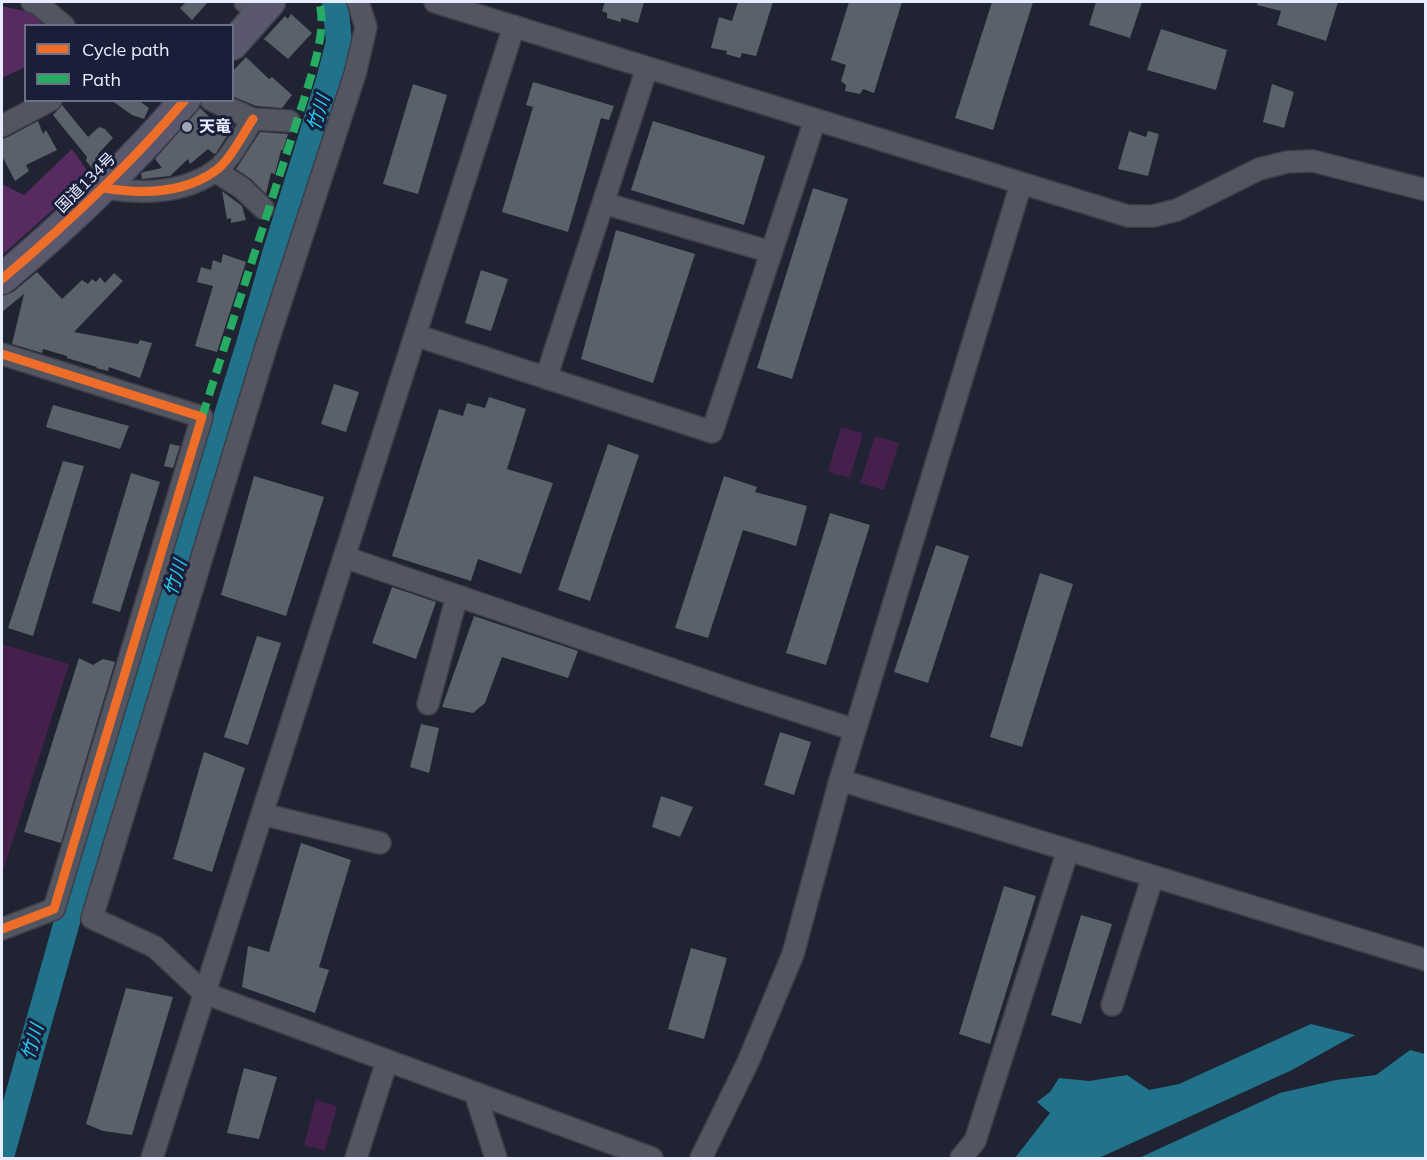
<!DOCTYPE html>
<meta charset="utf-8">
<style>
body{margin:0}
#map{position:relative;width:1427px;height:1160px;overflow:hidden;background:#202331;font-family:Mulish,sans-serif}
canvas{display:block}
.frame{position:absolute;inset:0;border:3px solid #e7edfe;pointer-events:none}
.legend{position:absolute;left:24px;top:24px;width:210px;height:78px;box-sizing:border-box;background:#191f38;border:2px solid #6b7187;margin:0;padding:8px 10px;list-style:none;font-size:18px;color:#e7edfe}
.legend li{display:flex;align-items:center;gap:12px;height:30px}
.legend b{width:30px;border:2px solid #6b7187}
</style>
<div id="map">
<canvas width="1427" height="1160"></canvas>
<div class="frame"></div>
<ul class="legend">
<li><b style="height:8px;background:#ee6e29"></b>Cycle path</li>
<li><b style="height:8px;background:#26ab63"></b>Path</li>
</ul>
</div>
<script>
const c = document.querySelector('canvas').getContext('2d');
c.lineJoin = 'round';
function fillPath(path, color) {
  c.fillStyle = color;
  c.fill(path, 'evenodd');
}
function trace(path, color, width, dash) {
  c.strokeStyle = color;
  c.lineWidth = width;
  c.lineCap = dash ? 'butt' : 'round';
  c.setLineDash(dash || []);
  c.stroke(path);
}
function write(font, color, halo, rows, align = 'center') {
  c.font = font + ' Mulish,"Noto Sans JP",sans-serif';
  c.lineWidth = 6;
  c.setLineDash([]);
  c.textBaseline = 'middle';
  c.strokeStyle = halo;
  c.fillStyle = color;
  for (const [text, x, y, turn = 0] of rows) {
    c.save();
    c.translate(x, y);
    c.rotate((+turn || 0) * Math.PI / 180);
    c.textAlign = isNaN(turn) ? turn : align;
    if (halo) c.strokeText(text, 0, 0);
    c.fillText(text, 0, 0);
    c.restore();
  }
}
fillPath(new Path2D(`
 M841 427 863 433 850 478 828 472Z
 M875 436 899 443 884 490 860 483Z
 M2 644 69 664 2 874Z
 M316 1100 337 1106 325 1151 304 1145Z`), '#46204d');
fillPath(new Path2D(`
 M2 6 29 12 44 25 26 26 25 67 2 78Z
 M72 149 91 176 2 255V184L24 195Z`), '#572b5f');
fillPath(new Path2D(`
 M1311 1024 1355 1035 1292 1070 1099 1158H1015L1050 1113 1037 1102 1050 1092 1059 1078 1089 1081 1127 1075 1149 1090 1179 1084Z
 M1410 1050 1425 1054V1158H1139L1280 1093 1336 1080 1376 1075Z`), '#20738b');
trace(new Path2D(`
 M2 1153 91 836 133 718 250 341 275 254 330 77 339 42 335 2`), '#20738b', 26);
fillPath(new Path2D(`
 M186 2H208L192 20 180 8Z
 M605 2H644L638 23 621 18V22L607 18V13L602 11Z
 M738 2H773L756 56 742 53 740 58 726 54 727 51 711 48 719 17 732 21Z
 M849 2H902L874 93 863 89 860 94 845 91 846 85 841 81 846 65 831 60Z
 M992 2H1033L993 130 955 118Z
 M1096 2H1142L1130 38 1089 25Z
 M1258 2H1338L1326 41 1277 25 1281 11 1257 5Z
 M291 14 312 33 288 59 264 39 285 16 288 19Z
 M1161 29 1227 50 1216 90 1147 70Z
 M246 57 269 79 272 77 292 95 282 108 256 106 232 96V72Z
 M533 82 614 106 609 120 601 118 568 232 502 212 533 107 526 105Z
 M413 84 447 95 418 194 383 184Z
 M1272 84 1294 92 1284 128 1263 122Z
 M111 100H138L149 108 144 119 132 115Z
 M62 105 88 137 99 127 105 129 113 138 98 154 103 161 94 170 86 161 87 157 53 115Z
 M200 108 218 125 222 119 234 125 216 153 214 154 208 149 190 164 188 159 170 176 142 179 141 174 143 172 162 168 155 159Z
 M38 121 43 134 46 130 57 150 26 165 29 171 15 181 2 156V139L8 137Z
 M653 121 765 156 744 225 631 190Z
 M1129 131 1146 137 1148 131 1159 134 1148 176 1118 169Z
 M260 132 288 134 283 150H281L275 174 271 173 266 194 251 179 236 169Z
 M813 188 848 199 792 379 757 368Z
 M222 191 242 206 246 220 231 223V218L227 219Z
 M616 230 695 254 653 383 581 359Z
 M223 254 246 262 217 352 195 346 213 286 197 282 201 267 211 270 213 260 221 263Z
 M481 270 508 279 491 331 465 323Z
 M37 272 62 299 82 280 88 284 92 279 96 282 100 277 105 283 114 273 123 281 74 332 138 344 140 340 152 343 140 378 109 367 108 371 96 368 97 367 67 358V356L43 349 42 353 12 344 24 294 2 312V296L13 292Z
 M334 384 359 392 346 432 321 424Z
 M489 397 526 409 507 469 553 483 521 574 478 559 471 581 392 556 439 409 463 416 467 403 485 408Z
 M53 405 129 426 120 449 46 427Z
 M170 444 180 446 173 468 164 466Z
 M608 444 639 455 590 601 558 590Z
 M63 461 84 466 33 636 8 628Z
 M131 473 160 482 120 612 92 603Z
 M254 476 324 497 286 616 221 595Z
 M724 476 757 487 755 492 807 506 796 546 743 530 708 638 675 628Z
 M830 513 870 525 826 665 786 653Z
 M936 545 969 556 928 683 894 672Z
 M1040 573 1073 584 1022 747 990 737Z
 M392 587 436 602 416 659 372 643Z
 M474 616 578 651 568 678 502 657 485 703 473 713 442 707Z
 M257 636 281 643 248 745 224 737Z
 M79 658 93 665 103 659 115 662 61 843 24 832Z
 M421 724 439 728 429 773 410 767Z
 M780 732 811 742 794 795 764 785Z
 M204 752 245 768 212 872 173 859Z
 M661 796 693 807 680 837 652 827Z
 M301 843 351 860 319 967 329 970 315 1013 242 987 248 946 269 952Z
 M1004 886 1036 896 990 1044 959 1034Z
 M1081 915 1112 924 1081 1024 1051 1015Z
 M691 948 727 958 704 1039 668 1029Z
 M126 988 173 997 132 1135 103 1131 86 1124Z
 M244 1068 277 1077 259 1139 227 1133Z`), '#5a616b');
const minor = new Path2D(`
 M32 2 37 3 64 26
 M245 2 259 14
 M358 2 366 27 355 74 266 347 92 918 155 947 204 993 652 1158
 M435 2 1128 216H1153L1177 210 1259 169 1287 162 1313 161 1426 190
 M211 100 253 119 289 121
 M2 126 51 100
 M215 171 242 188 263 208
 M104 188C140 194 183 194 215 171 229 162 243 134 253 119
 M603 203 771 252
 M415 335 712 432 815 120
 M2 354 202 417 54 909 2 929
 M546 378 647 68
 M344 557 735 691 855 730
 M428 704 457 596
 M840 780 1426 960
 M262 814 380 843
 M1112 1005 1153 876
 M475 1093 496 1158
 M152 1158 514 26
 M356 1158 387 1061
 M701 1158 748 1062 793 954 840 780 1021 184
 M961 1158 975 1141 1068 850`);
const highway = new Path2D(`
 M232 45 270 2
 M2 279C67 224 129 166 185 100`);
trace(minor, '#3c3e4a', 24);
trace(highway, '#3c3e4a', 33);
trace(minor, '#535660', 21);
trace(highway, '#59586c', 30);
trace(new Path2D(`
 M202 417 306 93C314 66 327 28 319 2`), '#26ab63', 8, [15, 8]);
trace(new Path2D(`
 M104 188C140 194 183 194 215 171 229 162 243 134 253 119
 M2 279C67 224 129 166 185 100
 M2 354 202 417 54 909 2 929`), '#ee6e29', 9);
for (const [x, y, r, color] of [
 [187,127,6,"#a1a6b6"]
]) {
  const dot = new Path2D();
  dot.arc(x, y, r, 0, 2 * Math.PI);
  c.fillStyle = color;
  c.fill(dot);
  trace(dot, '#191f38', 2);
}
write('bold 16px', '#e7edfe', '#191f38', [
 ["天竜",199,127]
], 'left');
write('16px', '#e7edfe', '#191f38', [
 ["国道134号",86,183,-45]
]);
write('italic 18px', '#24d4ff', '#191f38', [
 ["竹川",319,113,-73],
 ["竹川",176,578,-73],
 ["竹川",33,1042,-74]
]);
</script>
